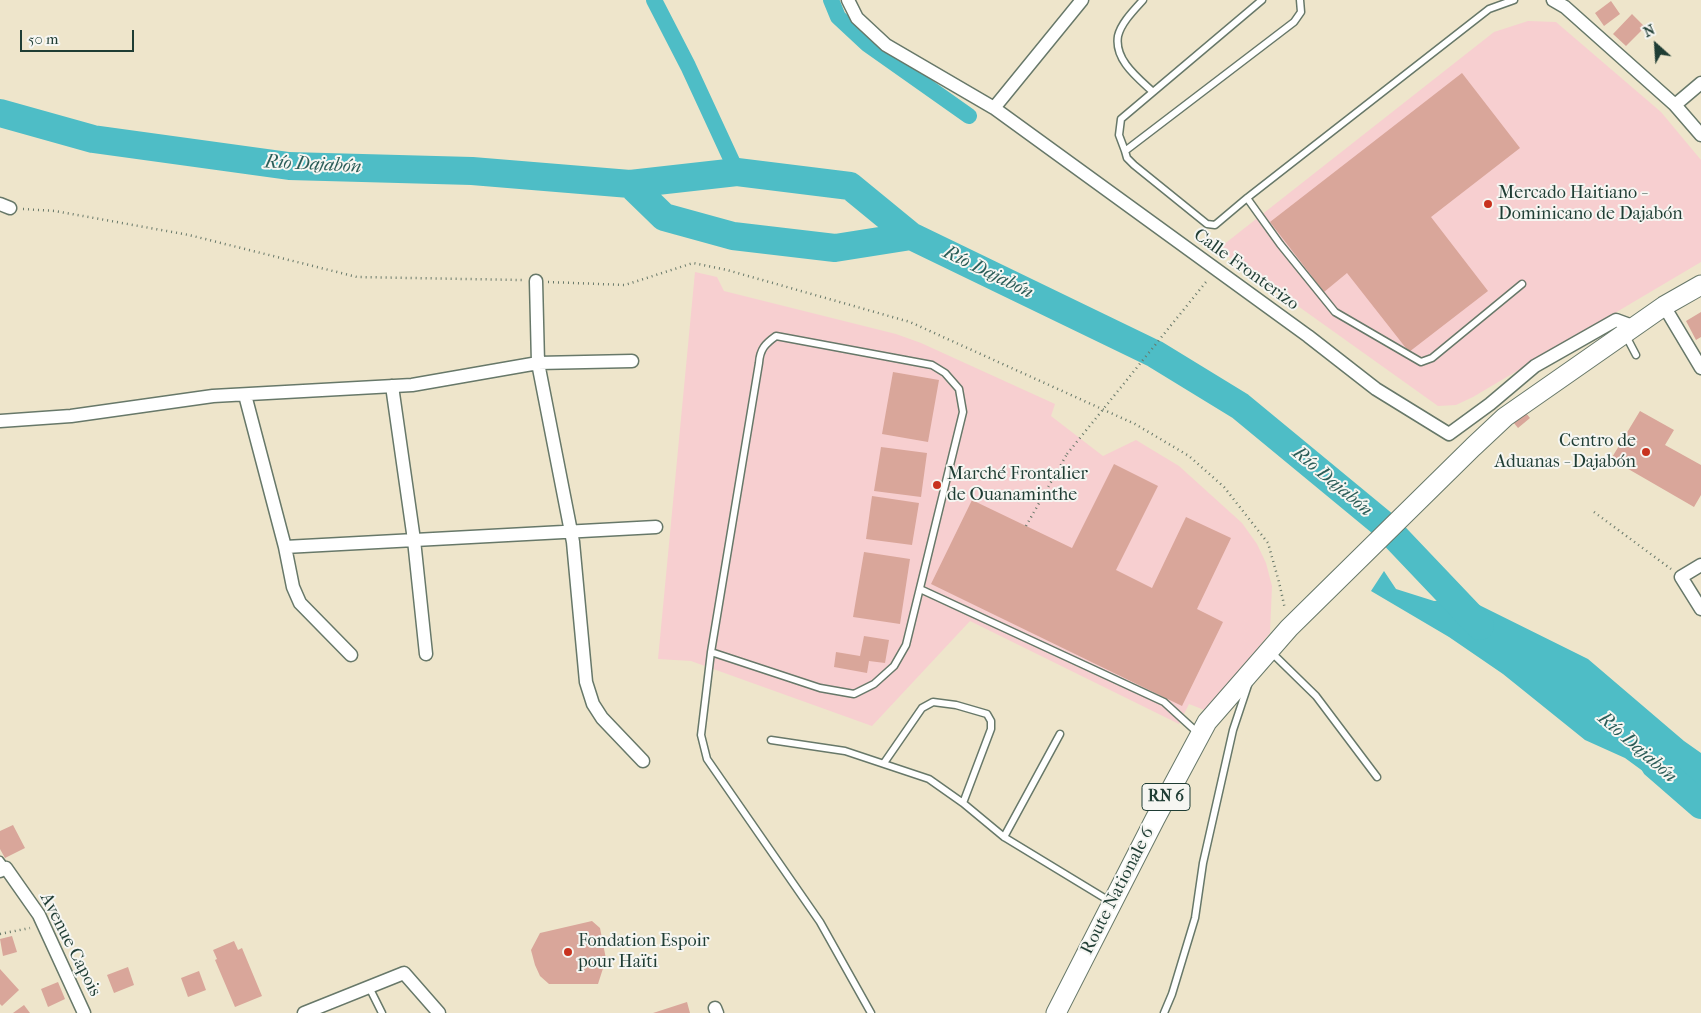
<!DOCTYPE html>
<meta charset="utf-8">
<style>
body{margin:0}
#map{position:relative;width:1701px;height:1013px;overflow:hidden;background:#eee5cb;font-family:"IM FELL French Canon",serif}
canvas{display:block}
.north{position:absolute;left:1631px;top:20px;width:50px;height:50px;-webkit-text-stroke:4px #f6f6f2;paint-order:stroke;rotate:334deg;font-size:14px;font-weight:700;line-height:20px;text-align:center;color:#1f3d34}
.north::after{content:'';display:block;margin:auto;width:18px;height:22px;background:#1f3d34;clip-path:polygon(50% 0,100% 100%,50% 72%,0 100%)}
.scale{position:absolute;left:20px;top:30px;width:114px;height:22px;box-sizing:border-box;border:2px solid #1f3d34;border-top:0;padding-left:6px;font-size:15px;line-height:18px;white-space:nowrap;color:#1f3d34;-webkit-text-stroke:4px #f6f6f2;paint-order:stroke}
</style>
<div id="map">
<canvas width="1701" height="1013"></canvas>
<div class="north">N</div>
<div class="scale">50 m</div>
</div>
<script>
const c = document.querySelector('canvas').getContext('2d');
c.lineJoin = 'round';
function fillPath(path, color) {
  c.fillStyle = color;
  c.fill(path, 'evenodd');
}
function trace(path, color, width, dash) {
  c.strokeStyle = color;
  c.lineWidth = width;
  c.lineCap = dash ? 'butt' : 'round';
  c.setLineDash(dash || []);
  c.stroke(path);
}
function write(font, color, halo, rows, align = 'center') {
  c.font = font + ' "IM FELL French Canon",serif';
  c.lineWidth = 4;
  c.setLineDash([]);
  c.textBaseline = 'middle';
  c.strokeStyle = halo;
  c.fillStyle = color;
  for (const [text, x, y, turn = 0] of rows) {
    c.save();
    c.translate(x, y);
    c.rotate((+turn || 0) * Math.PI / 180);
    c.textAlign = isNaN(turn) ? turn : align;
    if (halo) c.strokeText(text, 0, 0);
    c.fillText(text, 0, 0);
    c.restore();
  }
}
fillPath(new Path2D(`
 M1528 21 1556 22 1661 112 1701 160V262L1473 397 1456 405 1438 406 1218 249 1494 32Z
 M695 272 717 277 724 291 896 334 921 343 1055 404 1051 416 1103 456 1136 440 1179 466 1242 523 1257 544 1266 563 1272 586 1270 633 1207 711 1189 704 1179 724 970 621 872 726 691 661 658 659Z`), '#f7cfd0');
fillPath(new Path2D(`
 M1384 571 1396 589 1434 601 1467 599 1588 659 1684 741 1701 753V799L1687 789 1666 788 1625 758 1585 740 1503 674 1449 637 1371 591Z`), '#4ebdc6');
trace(new Path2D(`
 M654 0 688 66 737 172
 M831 0 838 17 867 44 969 116`), '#4ebdc6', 16);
trace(new Path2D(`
 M0 113 93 139 289 166 472 171 630 184 737 172 850 186 911 236 1155 354 1240 406 1383 524 1480 626
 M630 184 664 217 733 236 835 248 911 236
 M1655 765 1701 805`), '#4ebdc6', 28);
fillPath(new Path2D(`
 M1611 1 1620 14 1604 26 1595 13Z
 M1632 14 1645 27 1626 46 1613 34Z
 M1462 73 1520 148 1431 217 1488 291 1409 352 1347 273 1324 292 1270 222Z
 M1701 312V337L1696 340 1686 321Z
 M893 372 939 380 928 442 882 434Z
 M1521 407 1530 418 1518 428 1509 417Z
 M1640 411 1674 430 1665 445 1701 465V495L1694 507 1611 459Z
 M881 447 927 453 921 497 874 491Z
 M1114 464 1158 486 1116 570 1152 588 1186 517 1231 538 1197 609 1223 622 1182 706 931 584 972 500 1072 548Z
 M872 496 919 503 912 545 866 539Z
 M864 552 910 559 900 624 853 617Z
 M864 636 889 640 885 663 869 661 867 673 834 667 836 652 860 656Z
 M13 825 25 848 5 858 0 849V831Z
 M592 921 600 928 606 959 598 984H549L540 976 535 965 531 950 540 933Z
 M12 936 17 952 3 956 0 939Z
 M234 941 238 950 242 948 262 996 235 1007 215 960 217 959 213 950Z
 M128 967 134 985 114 993 107 975Z
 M0 969 19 990 2 1006 0 1004Z
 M199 971 206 990 188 997 181 978Z
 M58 982 65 999 48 1007 41 989Z
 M687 1002 690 1013H653Z
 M24 1005 30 1013H13Z`), '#d9a69a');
const lane = new Path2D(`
 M1143 0C1134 10 1121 23 1118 36 1114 60 1138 78 1153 92
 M1300 0 1301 12 1294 22 1125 151 1127 158 1134 165 1207 224 1215 225 1247 198 1489 9 1514 0
 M1125 151 1119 135 1121 119 1262 0
 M1247 198 1280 244 1335 312 1421 362 1432 358 1522 284
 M1625 334 1636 355
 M920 589 1164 702 1199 734
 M711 652 820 688 854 694 874 684 894 666 906 645 963 412 959 389 945 373 932 365 776 336C765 344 760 349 759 363L711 652 701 735 707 759 820 922 871 1013
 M1271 652 1316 696 1377 777
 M771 740 845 751 929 779 963 803 1004 837 1111 902
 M884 763 922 708 933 702 956 705 987 714 991 721V729L963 803
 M1004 837 1060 734
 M0 860 6 868
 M369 987 382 1013
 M1164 1013 1172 994 1195 918 1203 863 1233 730 1248 685`);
const street = new Path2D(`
 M848 0 857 18 886 45 994 108 1308 336 1376 389 1449 434 1490 404 1535 366 1616 320 1635 327
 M1553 0 1565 7 1675 105 1701 135
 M1675 105 1701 83
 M994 108 1082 0
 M0 204 10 208
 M1664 306 1701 368
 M632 361 538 363 573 542 586 682 593 704 602 718 643 761
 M392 386 414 540 426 654
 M245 395 285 547 293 587 300 603 351 655
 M0 421 71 416 213 396 412 385 538 363 536 281
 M285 547 656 527
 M1701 565 1681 577 1701 609
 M0 871 6 868 39 915 84 1013
 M715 1008 717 1013
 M304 1013 404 973 439 1013`);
const primary = new Path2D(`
 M1056 1013 1155 819 1207 722 1289 628 1473 447 1505 417 1664 306 1701 285`);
trace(lane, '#677869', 9);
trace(street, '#677869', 15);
trace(primary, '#677869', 21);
trace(new Path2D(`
 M23 209 55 211 189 235 357 277 522 280
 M548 282 625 285 693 263 727 270 910 322 1135 424 1189 456 1224 487 1268 543 1279 582 1285 609
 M1594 512 1671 569
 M1026 526 1067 454
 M0 934 30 928`), '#677869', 2.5, [1, 4]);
trace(lane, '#fff', 6);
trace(street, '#fff', 12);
trace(primary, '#fff', 19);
trace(new Path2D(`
 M1067 454 1206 282`), '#677869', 2.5, [1, 4]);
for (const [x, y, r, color] of [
 [1488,204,5,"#c8321e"],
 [1646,452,5,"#c8321e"],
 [937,485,5,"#c8321e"],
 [568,952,5,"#c8321e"]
]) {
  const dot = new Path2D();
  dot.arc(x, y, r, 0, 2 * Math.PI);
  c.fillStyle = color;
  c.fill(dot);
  trace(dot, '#f6f6f2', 2);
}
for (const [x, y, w] of [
 [1166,797,48]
]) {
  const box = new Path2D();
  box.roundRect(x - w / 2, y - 13.5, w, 27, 4);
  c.fillStyle = '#f6f6f2';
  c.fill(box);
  trace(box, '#1f3d34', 1);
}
write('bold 16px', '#1f3d34', null, [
 ["RN 6",1166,797]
]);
write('18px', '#1f3d34', '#f6f6f2', [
 ["Mercado Haitiano -",1498,194],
 ["Dominicano de Dajabón",1498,215],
 ["Centro de",1636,442,"right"],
 ["Aduanas - Dajabón",1636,463,"right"],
 ["Marché Frontalier",947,475],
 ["de Ouanaminthe",947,496],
 ["Fondation Espoir",578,942],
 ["pour Haïti",578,963]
], 'left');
write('18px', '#1f3d34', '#f6f6f2', [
 ["Calle Fronterizo",1246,270,36],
 ["Route Nationale 6",1118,891,-63],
 ["Avenue Capois",70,945,63]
]);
write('italic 19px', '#2b5d58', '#f6f6f2', [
 ["Río Dajabón",313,165,3],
 ["Río Dajabón",988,273,26],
 ["Río Dajabón",1332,482,40],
 ["Río Dajabón",1637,748,41]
]);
</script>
